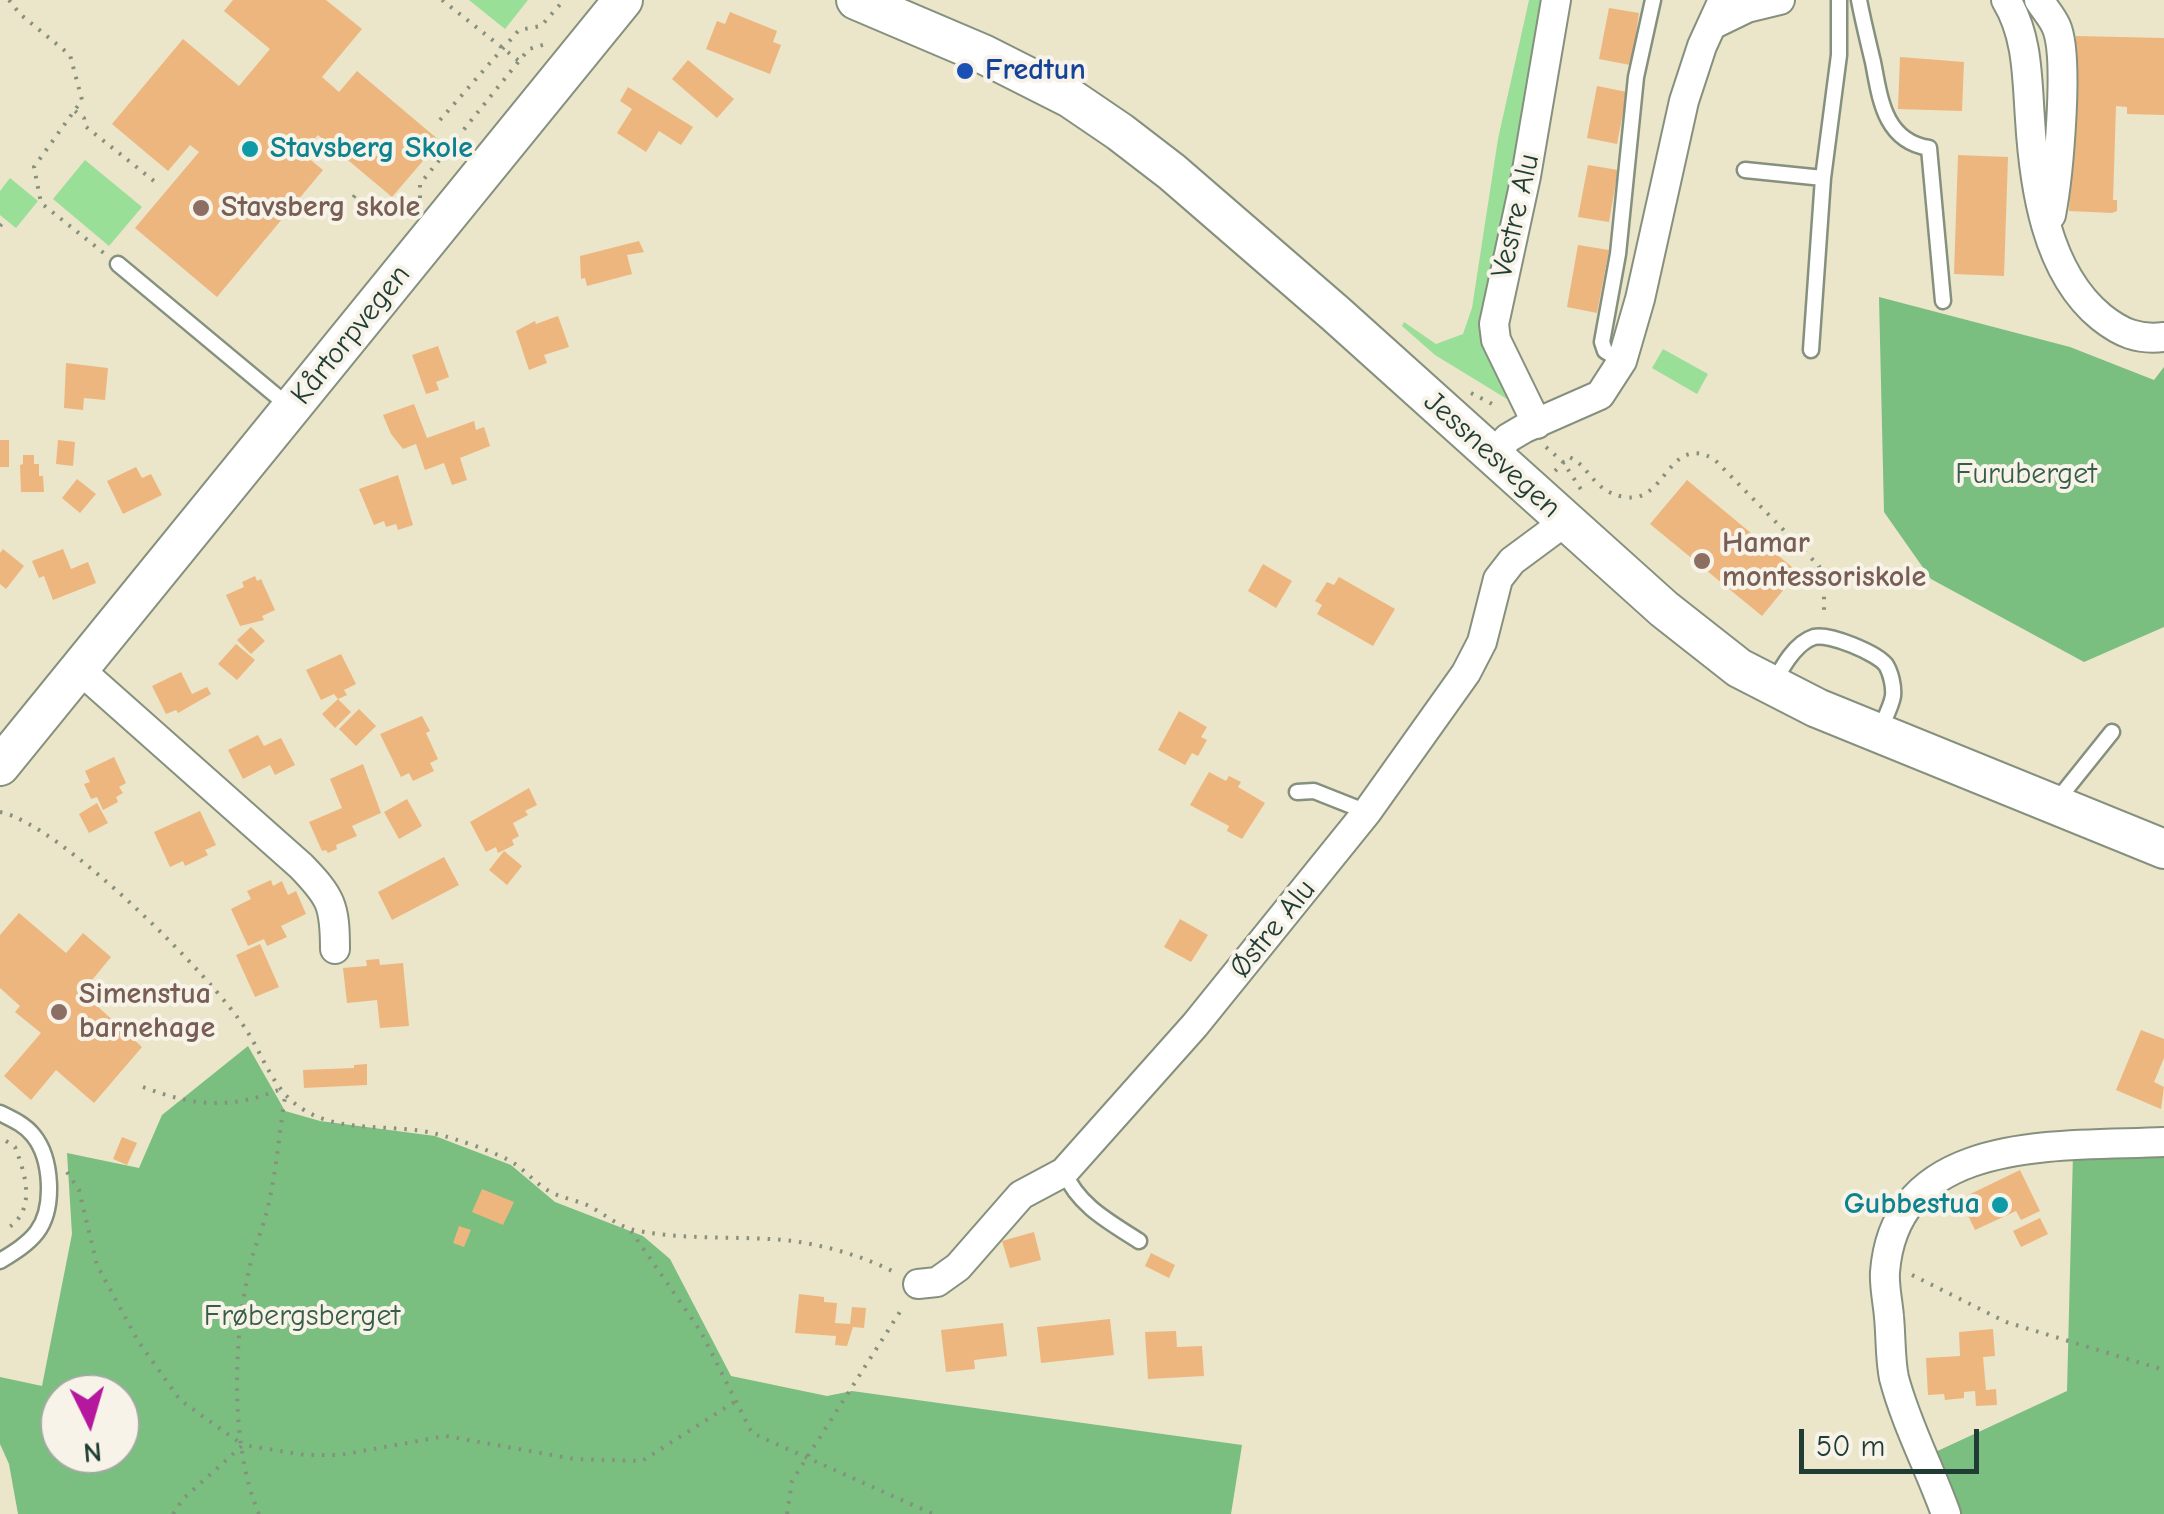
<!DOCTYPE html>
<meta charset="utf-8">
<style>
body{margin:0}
#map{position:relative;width:2164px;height:1514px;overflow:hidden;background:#ebe5c9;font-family:"Comic Neue",sans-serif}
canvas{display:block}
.north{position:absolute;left:40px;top:1374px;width:100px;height:100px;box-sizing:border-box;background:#f7f3e8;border:2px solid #a1aaa0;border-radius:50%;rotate:175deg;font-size:28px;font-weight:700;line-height:40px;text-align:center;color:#1f3d34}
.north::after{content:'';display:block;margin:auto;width:35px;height:45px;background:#b5179e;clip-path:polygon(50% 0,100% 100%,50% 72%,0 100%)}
.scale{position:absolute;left:1799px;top:1429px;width:180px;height:45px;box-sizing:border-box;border:5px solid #1f3d34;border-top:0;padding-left:12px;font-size:30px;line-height:35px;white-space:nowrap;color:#1f3d34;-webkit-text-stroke:8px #f7f3e8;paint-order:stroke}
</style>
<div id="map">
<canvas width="2164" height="1514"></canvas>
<div class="north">N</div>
<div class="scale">50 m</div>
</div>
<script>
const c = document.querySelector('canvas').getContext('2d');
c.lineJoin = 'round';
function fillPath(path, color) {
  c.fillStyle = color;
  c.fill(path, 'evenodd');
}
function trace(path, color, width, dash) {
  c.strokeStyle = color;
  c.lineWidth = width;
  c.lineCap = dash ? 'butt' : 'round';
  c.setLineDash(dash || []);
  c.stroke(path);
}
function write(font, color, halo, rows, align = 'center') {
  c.font = font + ' "Comic Neue",sans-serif';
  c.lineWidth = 8;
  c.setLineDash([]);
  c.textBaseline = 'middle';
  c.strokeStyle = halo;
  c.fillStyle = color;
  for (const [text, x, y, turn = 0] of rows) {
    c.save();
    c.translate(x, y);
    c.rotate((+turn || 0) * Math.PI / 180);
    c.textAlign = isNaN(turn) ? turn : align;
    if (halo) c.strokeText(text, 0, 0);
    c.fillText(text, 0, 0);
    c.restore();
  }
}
fillPath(new Path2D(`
 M469 0H528L505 29Z
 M1529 0H1546L1495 278C1476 335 1478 340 1509 392L1507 399 1435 355 1402 326 1404 322 1436 344 1463 334 1472 308 1498 139Z
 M85 160 142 207 109 246 53 199Z
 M10 178 38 201 16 228 0 215V191Z
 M1663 349 1708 374 1697 394 1652 368Z`), '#99df98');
fillPath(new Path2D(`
 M1879 297 2070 347 2154 380 2164 367V627L2084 662 1931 579 1884 512Z
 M248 1046 285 1111 320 1121 435 1136 511 1165 555 1202 643 1236 670 1259 731 1376 827 1396 852 1391 1242 1445 1231 1514H18L9 1464 0 1444V1377L42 1386 72 1234 67 1153 139 1168 162 1115ZM60 1394H120V1454H60Z
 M2164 1147V1514H1952L1931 1454 2067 1391 2073 1153Z`), '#7abe80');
fillPath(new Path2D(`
 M233 0H326L362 29 322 77 339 92 357 71 440 141 392 197 318 135 302 153 323 170 217 297 135 228 199 152 190 145 168 171 112 124 183 39 239 86 270 49 224 11Z
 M1609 8 1639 13 1636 33H1639L1630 65 1599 59Z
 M730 12 777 31 773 42 781 45 770 74 706 49 717 21 725 24Z
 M2076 36 2164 38V115L2127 114V107L2116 106 2113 200H2117V211L2112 213 2069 211Z
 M1900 57 1964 62 1962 111 1898 109Z
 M688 60 734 99 717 118 672 79Z
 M1597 86 1627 92 1617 144 1587 138Z
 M628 87 693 127 681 145 659 131 646 152 617 133 632 109 620 101Z
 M1958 155 2008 157 2004 276 1954 274Z
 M1588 165 1618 170 1609 222 1578 217Z
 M639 241 644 252 627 255 632 274 587 286 585 278 581 279 580 256Z
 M1578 245 1609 250 1597 313 1567 307Z
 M558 316 569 347 544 355 547 363 529 370 516 331 535 321 536 324Z
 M438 346 449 377 436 382 439 390 426 394 412 355Z
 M66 363 108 368 105 400 84 398 83 410 64 408Z
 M414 404 427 438 474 421 476 430 484 427 490 446 460 458 467 480 452 485 444 463 425 470 416 444 403 449 391 434 383 415Z
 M0 440H9V467H0Z
 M58 440 75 442 73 466 56 464Z
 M23 455H34V464H39V476H43L44 492H21L20 465 23 464Z
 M136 467 142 478 151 474 162 495 123 514 107 481Z
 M398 475 413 525 398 530 396 524 386 527 384 521 374 525 359 489Z
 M77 479 96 494 80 513 62 498Z
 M1687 480 1798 572 1762 616 1650 524Z
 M3 549 24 566 6 589 0 584V553Z
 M63 549 71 569 88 562 96 583 53 600 44 576 39 578 32 561Z
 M1263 564 1292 581 1276 608 1248 591Z
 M255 576 257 581 261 579 275 610 262 616 264 620 240 626 226 595 244 587 242 582Z
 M1339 577 1395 609 1373 646 1317 614 1322 605 1315 601 1327 582 1334 585Z
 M251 627 265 641 251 654 237 640Z
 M236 644 255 660 237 680 218 664Z
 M341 654 356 684 344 690 347 695 338 699 351 712 335 728 322 714 338 699 334 694 321 700 306 670Z
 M181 672 192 694 207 687 211 694 178 713 176 710 166 714 152 686Z
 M359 709 376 726 356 746 339 729Z
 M1179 711 1207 727 1201 737 1207 740 1198 756 1192 753 1185 765 1158 750Z
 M422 716 430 731 426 733 438 759 430 763 434 771 413 781 409 773 401 777 380 734Z
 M258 735 264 746 281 738 295 765 275 775 270 765 243 779 228 750Z
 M114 757 126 783 119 787 123 793 116 797 118 802 103 810 97 797 91 799 84 784 90 782 85 771Z
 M363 764 381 813 352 826 357 836 336 845 337 849 328 853 326 850 322 851 309 822 342 808 330 779Z
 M1209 772 1226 781 1229 776 1241 782 1238 787 1265 803 1242 839 1227 831 1229 826 1190 805Z
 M529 788 537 805 525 811 528 815 513 823 519 836 512 840 514 845 498 853 496 847 486 852 470 822Z
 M407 799 422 826 399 839 384 812Z
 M97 803 108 823 89 833 79 814Z
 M200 811 216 845 205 850 208 855 185 866 183 861 170 867 154 832Z
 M504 851 522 866 507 885 489 870Z
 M444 857 459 885 392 920 378 892Z
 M271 880 273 886 282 881 288 895 296 891 306 914 281 926 287 937 267 946 264 939 248 946 231 909 251 899 247 891Z
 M19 913 66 953 83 933 111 957 79 996 91 1007 95 1004 142 1047 94 1103 56 1070 31 1100 4 1076 41 1033 15 1012 20 1006 0 988V935Z
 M1180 919 1208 935 1191 962 1164 947Z
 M260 944 279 987 255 997 236 955Z
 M379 959 380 965 403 963 409 1026 380 1028 377 1000 347 1003 343 968 367 966 366 960Z
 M2141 1030 2164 1039V1058L2154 1082 2164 1087 2161 1109 2116 1090Z
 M367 1064V1085L304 1088 303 1070 354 1068V1065Z
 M122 1137 137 1143 127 1165 113 1159Z
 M2020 1170 2040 1211 2021 1220 2016 1211 1975 1230 1960 1199Z
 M482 1189 514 1202 503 1225 472 1212Z
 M2040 1218 2048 1234 2021 1247 2013 1231Z
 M459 1226 471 1230 464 1247 453 1243Z
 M1034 1232 1041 1260 1010 1268 1002 1241Z
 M1151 1253 1175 1265 1169 1278 1145 1266Z
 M799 1294 824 1297V1302L837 1303 835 1323 850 1324 852 1307 866 1308 864 1328 853 1327 847 1346 835 1345 836 1336 795 1333Z
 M1110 1319 1114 1355 1041 1363 1037 1327Z
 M1003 1323 1007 1356 974 1360 975 1369 946 1372 941 1330Z
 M1993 1329 1995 1356 1983 1357 1986 1390 1996 1389 1997 1405 1976 1406 1975 1391 1964 1392V1398L1945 1400 1944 1394 1928 1395 1926 1358 1960 1356 1959 1332Z
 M1176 1331 1177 1347 1202 1346 1204 1376 1148 1379 1145 1332Z`), '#edb67f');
const service = new Path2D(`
 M1859 0C1863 21 1868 41 1873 62 1880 98 1884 141 1929 148L1943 301
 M1745 170 1823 178
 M118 264 291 408
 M1811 350 1823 178 1839 55V0
 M1622 361 1605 351 1602 342 1618 254 1636 77 1653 0
 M1774 683C1782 667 1795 643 1814 637 1829 633 1877 653 1886 665 1891 673 1894 687 1893 696 1891 708 1883 721 1879 732
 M1297 792 1314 791 1367 812
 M2055 803 2112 732
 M0 1113C12 1119 24 1124 33 1135 52 1158 55 1208 37 1232 28 1244 13 1253 0 1261
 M1064 1172C1079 1206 1108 1221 1139 1241`);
const minor = new Path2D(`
 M2006 0C2028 36 2027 78 2030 119 2034 186 2046 272 2101 317 2121 333 2138 340 2164 337
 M2039 0C2044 8 2052 17 2056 26 2070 56 2058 179 2051 215
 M1714 24 1747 8 1780 0
 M1537 424 1496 340 1494 324 1526 176 1556 0
 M1493 455 1508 438 1525 428 1600 395 1622 361 1640 299 1684 101 1702 46 1723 0
 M79 669 301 866C331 897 335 905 335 949
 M918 1284 937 1282 958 1267 1021 1195 1064 1172 1195 1025 1367 812 1466 673 1482 642 1498 579 1512 561 1566 521
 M1946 1514C1930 1469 1906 1424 1894 1378 1890 1359 1891 1337 1889 1317 1888 1303 1884 1286 1885 1272 1896 1132 2063 1147 2164 1142`);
const secondary = new Path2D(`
 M856 0 983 54 1070 98 1120 132 1172 172 1336 314 1664 609 1739 668 1817 708 2164 849
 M0 766 623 0`);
trace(service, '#85917e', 19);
trace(minor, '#85917e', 32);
trace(secondary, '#85917e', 42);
trace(new Path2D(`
 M9 0 20 14 70 55 82 100 34 167 41 203 105 254
 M442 0 519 61
 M75 111 84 118 85 126 159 185
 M440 120 519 30 541 26 564 0
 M420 198V184L519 61 529 49 546 44
 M357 207 353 198 358 191
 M0 226 5 220
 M1471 393 1498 407
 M1546 447 1563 462 1584 494
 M1555 471 1569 457C1591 467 1592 491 1624 497 1667 505 1667 433 1714 459L1819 566 1824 594V617
 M0 812C60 824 213 977 247 1031 265 1059 273 1091 304 1110 343 1134 395 1123 437 1134 457 1139 499 1153 515 1164 528 1173 537 1185 551 1192 562 1198 575 1200 587 1205 602 1212 617 1226 634 1230 686 1241 740 1235 793 1241 827 1246 863 1256 894 1272
 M143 1087C193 1106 230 1110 281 1089
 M6 1141 15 1147C25 1173 37 1209 8 1228
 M67 1172 79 1190 97 1265 138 1341 180 1400 243 1445
 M631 1231 701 1332 752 1433 933 1514
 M1912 1275 2006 1322 2164 1370
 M173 1514 183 1499 243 1445 305 1455H340L446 1436 574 1459 642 1461 736 1401
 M259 1514C230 1447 233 1341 249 1270 253 1250 262 1231 267 1211 276 1174 279 1135 285 1097
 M787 1514 792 1481 903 1307`), '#85917e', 4, [2.5, 8]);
trace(service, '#fff', 14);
trace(minor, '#fff', 28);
trace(secondary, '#fff', 38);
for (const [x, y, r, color] of [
 [965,71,10,"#1a4fb4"],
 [250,149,10,"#0f9aa8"],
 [201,208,10,"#8d6e63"],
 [1702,561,10,"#8d6e63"],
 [59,1012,10,"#8d6e63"],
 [2000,1205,10,"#0f9aa8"]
]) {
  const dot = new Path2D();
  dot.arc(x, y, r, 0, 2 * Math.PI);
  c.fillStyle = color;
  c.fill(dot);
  trace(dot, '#f7f3e8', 4);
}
write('bold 30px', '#164399', '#f7f3e8', [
 ["Fredtun",985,71]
], 'left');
write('bold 30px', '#0d838f', '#f7f3e8', [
 ["Stavsberg Skole",270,149],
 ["Gubbestua",1980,1205,"right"]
], 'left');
write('bold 30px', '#785e54', '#f7f3e8', [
 ["Stavsberg skole",221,208],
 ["Hamar",1722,544],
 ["montessoriskole",1722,578],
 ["Simenstua",79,995],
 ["barnehage",79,1029]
], 'left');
write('30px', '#1f3d34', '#f7f3e8', [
 ["Vestre Alu",1516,216,-77],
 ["Kårtorpvegen",351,335,-51],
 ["Jessnesvegen",1492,455,42],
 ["Østre Alu",1273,929,-51]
]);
write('30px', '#375d48', '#f7f3e8', [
 ["Furuberget",2026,475],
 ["Frøbergsberget",302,1317]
]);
</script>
